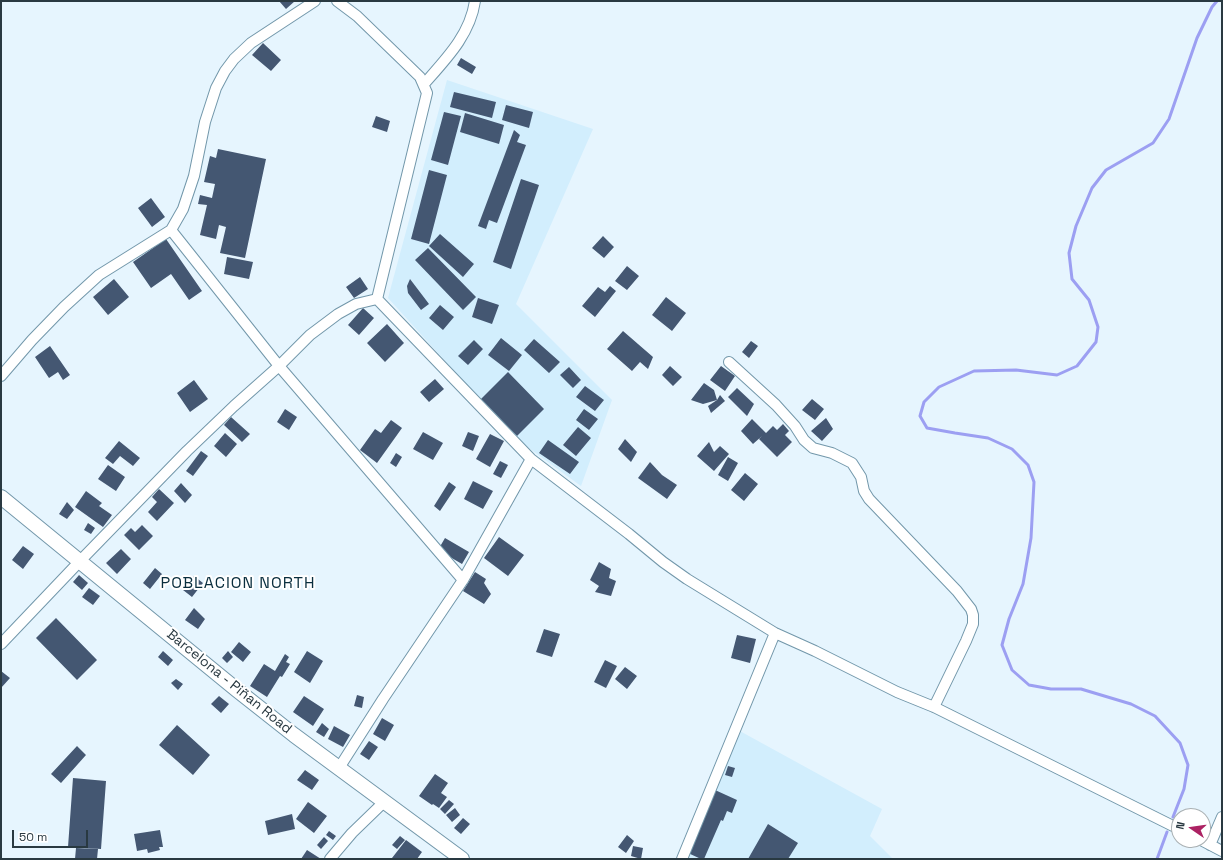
<!DOCTYPE html>
<meta charset="utf-8">
<style>
body{margin:0}
#map{position:relative;width:1223px;height:860px;overflow:hidden;background:#e6f5fe;font-family:"Space Grotesk",sans-serif}
canvas{display:block}
.frame{position:absolute;inset:0;border:2px solid #293941;pointer-events:none}
.north{position:absolute;left:1171px;top:808px;width:40px;height:40px;box-sizing:border-box;background:#fff;border:1px solid #a9b0b3;border-radius:50%;rotate:283deg;font-size:11px;font-weight:700;line-height:16px;text-align:center;color:#293941}
.north::after{content:'';display:block;margin:auto;width:14px;height:18px;background:#ac2263;clip-path:polygon(50% 0,100% 100%,50% 72%,0 100%)}
.scale{position:absolute;left:12px;top:830px;width:76px;height:18px;box-sizing:border-box;border:2px solid #293941;border-top:0;padding-left:5px;font-size:12px;line-height:14px;white-space:nowrap;color:#293941;-webkit-text-stroke:3px #fff;paint-order:stroke}
</style>
<div id="map">
<canvas width="1223" height="860"></canvas>
<div class="frame"></div>
<div class="north">N</div>
<div class="scale">50 m</div>
</div>
<script>
const c = document.querySelector('canvas').getContext('2d');
c.lineJoin = 'round';
function fillPath(path, color) {
  c.fillStyle = color;
  c.fill(path, 'evenodd');
}
function trace(path, color, width, dash) {
  c.strokeStyle = color;
  c.lineWidth = width;
  c.lineCap = dash ? 'butt' : 'round';
  c.setLineDash(dash || []);
  c.stroke(path);
}
function write(font, color, halo, rows, align = 'center') {
  c.font = font + ' "Space Grotesk",sans-serif';
  c.lineWidth = 4;
  c.setLineDash([]);
  c.textBaseline = 'middle';
  c.strokeStyle = halo;
  c.fillStyle = color;
  for (const [text, x, y, turn = 0] of rows) {
    c.save();
    c.translate(x, y);
    c.rotate((+turn || 0) * Math.PI / 180);
    c.textAlign = isNaN(turn) ? turn : align;
    if (halo) c.strokeText(text, 0, 0);
    c.fillText(text, 0, 0);
    c.restore();
  }
}
fillPath(new Path2D(`
 M447 80 593 129 516 304 612 400 581 486 515 438 388 298Z
 M738 730 882 809 870 836 893 859H686Z`), '#d2eefd');
trace(new Path2D(`
 M1173 817 1184 789 1188 765 1180 743 1155 716 1131 704 1081 689H1051L1029 685 1012 670 1002 645 1009 619 1023 584 1031 538 1034 482 1028 465 1012 449 988 438 955 433 927 428 920 416 924 402 939 387 974 371 1016 370 1057 375 1077 366 1096 342 1098 327 1089 300 1072 279 1069 253 1076 226 1092 188 1106 170 1153 143 1169 119 1197 38 1212 7 1217 1
 M1157 859 1167 832`), '#9c9ff2', 3);
fillPath(new Path2D(`
 M279 1H295L286 9Z
 M263 43 281 60 271 71 252 55Z
 M461 58 476 67 472 74 457 65Z
 M454 92 496 102 492 118 450 107Z
 M506 105 533 112 529 128 502 120Z
 M444 112 461 116 448 165 431 160Z
 M465 113 504 125 499 144 460 132Z
 M376 116 390 121 387 132 372 127Z
 M514 130 520 135 517 142 526 145 497 223 489 220 486 229 478 226Z
 M218 149 266 159 245 258 220 253 226 227 219 225 216 239 200 235 207 205 198 204 200 195 212 198 215 184 204 182 210 156 216 158Z
 M429 170 447 175 429 244 411 239Z
 M521 179 539 185 511 269 493 262Z
 M151 198 165 217 152 227 138 208Z
 M440 234 474 264 463 277 429 246Z
 M603 236 614 247 604 258 592 248Z
 M166 239 202 291 189 300 171 274 151 288 133 262Z
 M428 248 476 297 463 310 415 260Z
 M227 257 253 262 249 279 224 274Z
 M627 266 639 276 627 290 615 281Z
 M360 277 368 289 354 298 346 287Z
 M114 279 129 297 108 315 93 297Z
 M410 279 429 304 421 310 408 293 407 286Z
 M610 286 616 291 595 317 582 306 598 287 605 292Z
 M666 297 686 313 672 331 652 315Z
 M478 298 499 305 492 324 472 317Z
 M440 305 454 317 443 330 429 318Z
 M363 308 374 318 359 335 348 325Z
 M387 324 404 343 385 362 367 343Z
 M623 331 653 357 648 369 640 362 632 371 607 349Z
 M501 338 522 355 509 371 488 355Z
 M534 339 560 362 549 373 524 350Z
 M474 340 483 349 468 365 458 356Z
 M751 341 758 346 749 358 742 352Z
 M50 346 70 375 63 380 58 372 49 378 35 357Z
 M670 366 682 377 673 386 662 375Z
 M721 366 735 376 725 391 710 380Z
 M569 367 581 380 573 388 560 375Z
 M508 372 544 409 517 436 481 399Z
 M435 379 444 389 429 402 420 392Z
 M194 380 208 399 190 412 177 393Z
 M704 383 714 390 717 400 720 395 725 401 711 413 708 406 717 400 703 404 691 400Z
 M585 386 604 400 595 411 576 397Z
 M737 388 754 404 747 416 728 397Z
 M812 399 824 409 815 420 802 410Z
 M285 409 297 417 289 430 277 422Z
 M584 409 598 419 589 430 576 420Z
 M231 417 250 434 242 442 224 425Z
 M826 418 833 429 822 441 811 431Z
 M752 419 766 433 773 426 777 430 783 424 789 431 785 435 792 442 777 457 759 439 762 436 753 444 741 431Z
 M391 420 402 428 377 463 360 450 375 429 381 433Z
 M578 427 591 438 576 456 563 445Z
 M423 432 443 443 433 460 413 449Z
 M468 432 479 436 473 451 462 446Z
 M225 433 237 444 226 457 214 446Z
 M490 434 504 441 490 467 476 459Z
 M625 439 637 452 631 462 618 449Z
 M548 440 579 462 570 474 539 453Z
 M119 441 140 458 133 466 120 456 113 464 105 458Z
 M709 442 714 452 720 446 729 454 714 471 697 456Z
 M201 451 208 456 193 476 186 471Z
 M396 453 402 457 396 467 390 463Z
 M728 457 738 463 728 481 718 475Z
 M500 461 508 465 501 478 493 474Z
 M650 462 662 475 677 485 667 499 638 478Z
 M108 465 125 477 116 491 98 479Z
 M745 473 758 484 744 501 731 490Z
 M473 481 493 491 483 509 464 499Z
 M449 482 456 487 440 511 434 506Z
 M181 483 192 495 185 503 174 491Z
 M159 489 174 503 157 521 148 512 157 502 152 497Z
 M86 491 102 503 99 506 112 515 103 527 75 507Z
 M67 502 74 510 67 519 59 514Z
 M88 523 95 528 91 534 84 530Z
 M142 525 153 536 139 550 124 535 131 528 135 532Z
 M499 537 524 555 508 576 484 558Z
 M445 538 469 552 462 564 438 550Z
 M23 546 34 554 23 569 12 560Z
 M121 549 131 559 117 574 106 563Z
 M599 562 611 569 609 578 616 581 611 596 595 592 599 586 590 580Z
 M155 568 162 574 150 589 143 583Z
 M475 572 486 579 484 583 491 594 484 604 463 591Z
 M79 575 88 583 82 590 73 582Z
 M194 576 203 583 192 597 183 590Z
 M89 588 100 596 93 605 82 597Z
 M194 608 205 619 198 629 185 620Z
 M56 618 97 660 77 680 36 638Z
 M544 629 560 634 552 657 536 652Z
 M737 635 756 639 750 663 731 658Z
 M239 642 251 652 243 662 231 652Z
 M163 651 173 660 168 666 158 657Z
 M228 651 233 657 227 663 222 658Z
 M307 651 323 661 310 683 294 672Z
 M285 654 289 657 286 662 290 664 282 677 280 676 267 697 250 686 264 664 275 671Z
 M605 660 617 666 606 688 594 682Z
 M625 667 637 676 627 689 615 679Z
 M1 671 10 678 1 688Z
 M176 679 183 684 178 690 171 683Z
 M357 695 364 697 362 708 354 706Z
 M219 696 229 704 221 713 211 704Z
 M304 696 324 709 313 726 293 712Z
 M382 718 394 725 385 741 373 734Z
 M322 723 329 729 324 737 316 732Z
 M177 725 210 755 193 775 159 745Z
 M334 726 350 735 343 747 328 739Z
 M369 741 378 747 369 760 360 754Z
 M77 746 86 755 61 783 51 774Z
 M728 766 735 768 732 777 725 775Z
 M305 770 319 780 312 790 297 780Z
 M435 774 448 783 441 793 447 797 439 808 433 804 432 805 419 796Z
 M73 778 106 781 101 849 68 847Z
 M715 790 737 800 732 813 727 811 723 821 721 820 704 859H701L688 853Z
 M449 800 454 804 445 814 440 809Z
 M308 802 327 816 314 833 296 819Z
 M455 808 460 815 452 822 446 815Z
 M292 814 295 829 268 835 265 821Z
 M463 818 470 824 461 834 454 828Z
 M768 824 798 843 788 859H748Z
 M160 830 163 847H159L160 850 148 853 147 849 137 851 134 834Z
 M329 831 336 836 333 840 326 835Z
 M627 835 634 841 626 853 618 847Z
 M400 836 405 840 397 849 392 845Z
 M324 837 328 841 321 849 317 845Z
 M406 840 422 852 417 859H393L392 858Z
 M633 846 643 848 641 859 631 856Z
 M76 848 98 849 97 859H75Z
 M307 850 321 859H301Z`), '#445772');
const minor = new Path2D(`
 M337 1 357 16 420 77 427 93 377 299
 M424 84C446 59 470 35 475 1
 M171 230 279 366 463 580
 M377 299 531 459 629 534 663 562 687 579 775 633 815 651 897 692 934 707 1179 829
 M729 362 776 405 795 426 804 440 813 448 832 453 852 463 861 477 864 491 869 499 957 591 971 609 973 615V624L966 641 934 707
 M1 376 32 340 64 307 99 275 171 230 183 209 194 176 205 122 216 88 225 71 234 59 251 43 315 1
 M1 644 80 561 187 451 234 406 279 366 310 335 338 314 356 304 377 299
 M339 768 383 699 463 580 531 459
 M1201 840 1222 851
 M1210 845 1222 817
 M330 859 352 833 384 802
 M682 859 775 633`);
const secondary = new Path2D(`
 M1 497 237 690 294 735 462 859`);
trace(minor, '#7297aa', 12);
trace(secondary, '#7297aa', 16);
trace(minor, '#fff', 10);
trace(secondary, '#fff', 14);
write('14px', '#293941', '#fff', [
 ["Barcelona - Piñan Road",229,682,39]
]);
c.letterSpacing = '1px';
write('16px', '#092e3e', '#fff', [
 ["POBLACION NORTH",238,584]
]);
c.letterSpacing = '0px';
</script>
